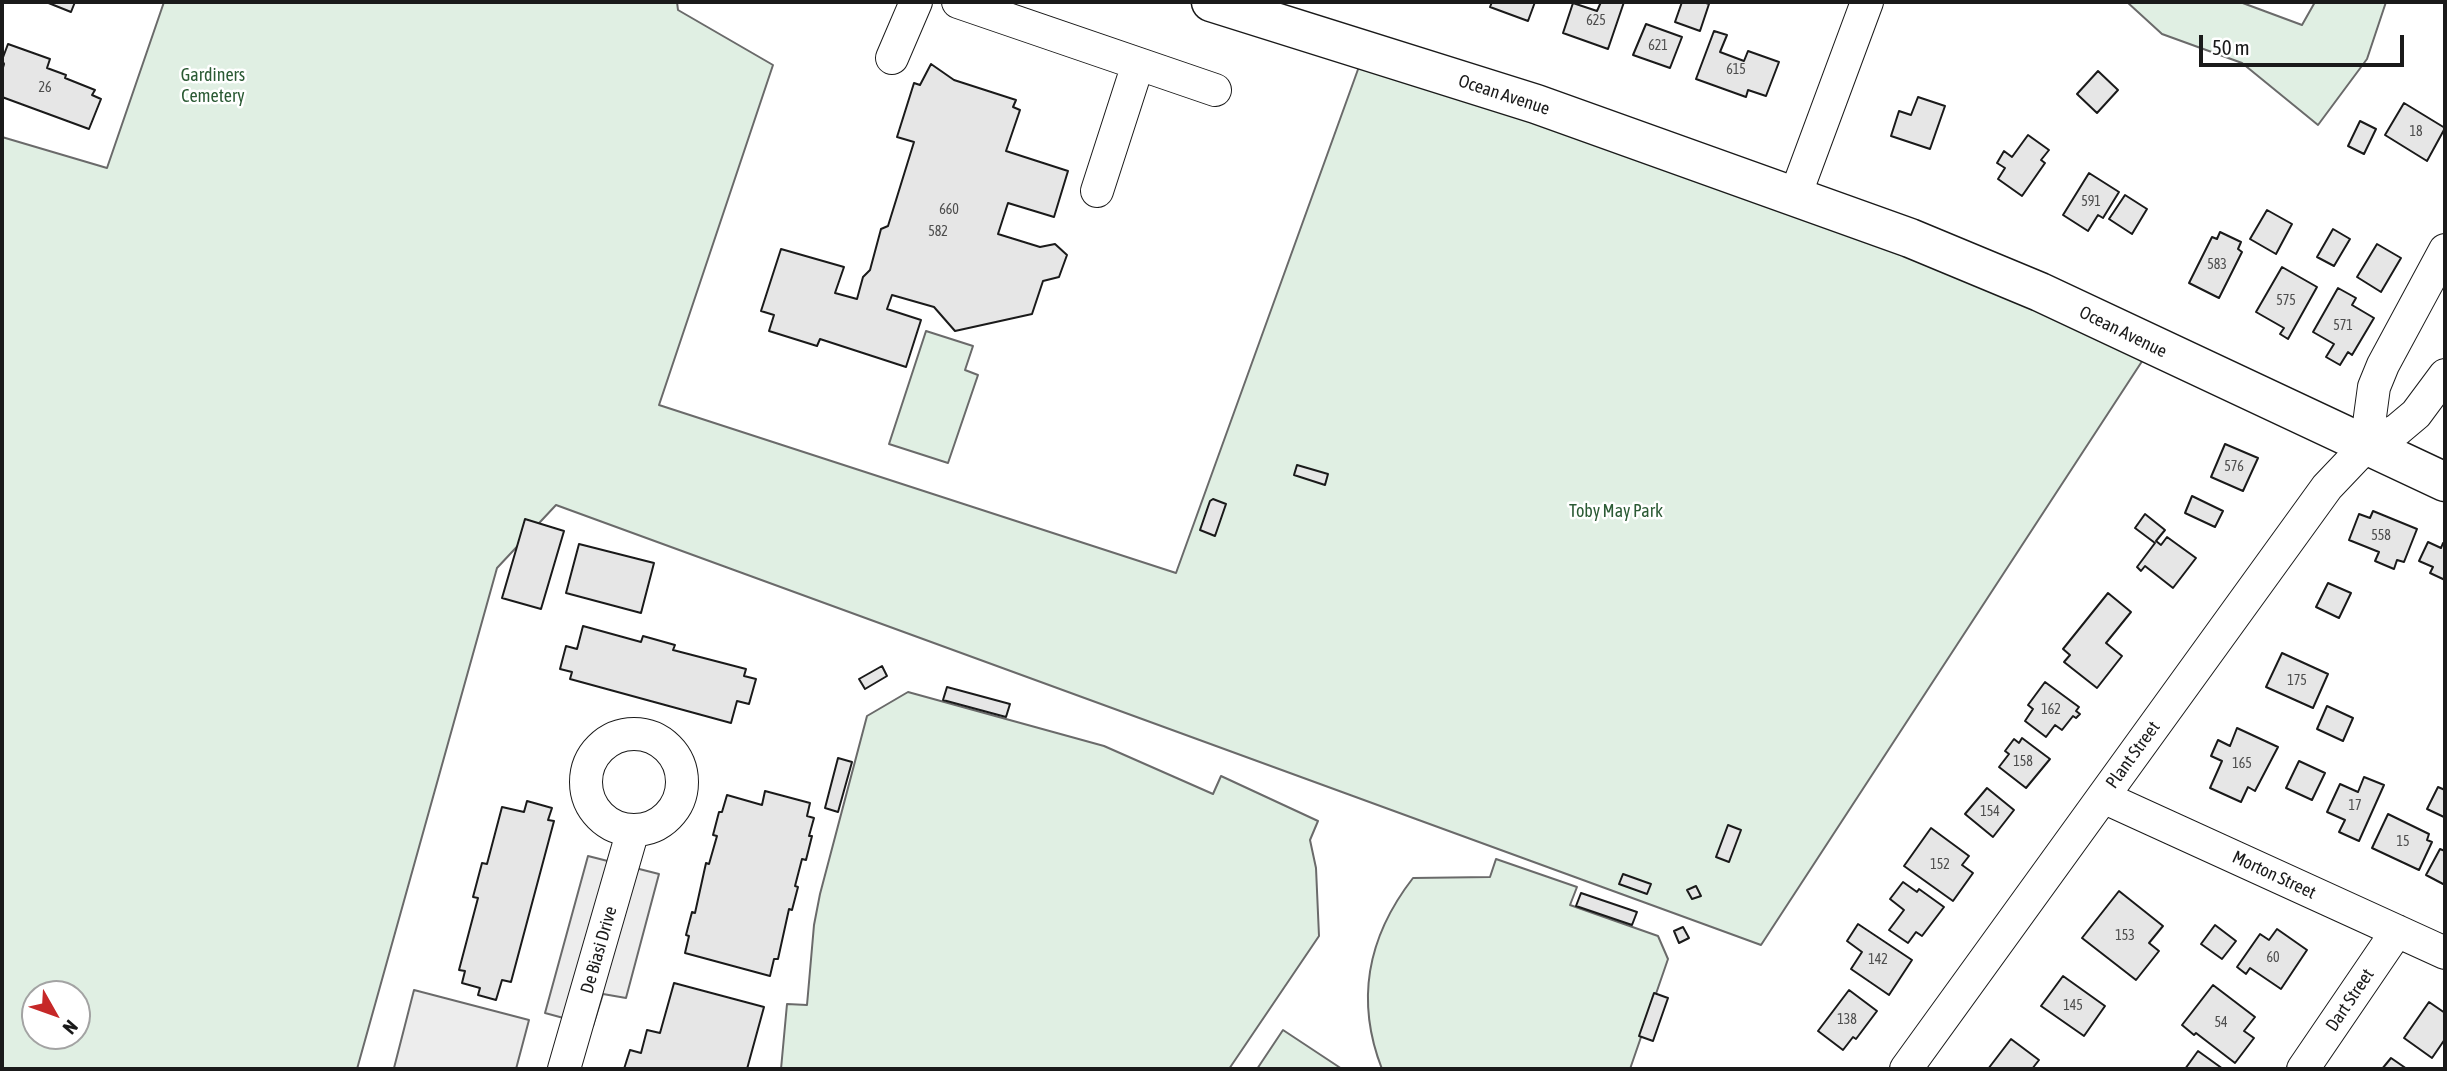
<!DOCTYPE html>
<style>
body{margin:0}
#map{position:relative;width:2447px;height:1071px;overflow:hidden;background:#fff;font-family:"Asap Condensed",sans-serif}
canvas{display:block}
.frame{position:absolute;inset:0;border:4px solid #1a1a1a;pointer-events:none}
.north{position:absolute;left:21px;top:980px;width:70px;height:70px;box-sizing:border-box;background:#fff;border:2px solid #a3a3a3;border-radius:50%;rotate:130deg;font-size:19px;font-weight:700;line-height:28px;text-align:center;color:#1a1a1a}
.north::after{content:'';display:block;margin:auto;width:24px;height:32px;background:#c62828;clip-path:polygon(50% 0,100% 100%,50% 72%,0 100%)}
.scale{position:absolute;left:2199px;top:35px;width:205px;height:32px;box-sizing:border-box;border:4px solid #1a1a1a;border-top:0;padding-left:9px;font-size:21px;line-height:24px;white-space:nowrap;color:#1a1a1a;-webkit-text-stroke:5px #fff;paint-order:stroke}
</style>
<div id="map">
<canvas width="2447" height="1071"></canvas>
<div class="frame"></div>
<div class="north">N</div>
<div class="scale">50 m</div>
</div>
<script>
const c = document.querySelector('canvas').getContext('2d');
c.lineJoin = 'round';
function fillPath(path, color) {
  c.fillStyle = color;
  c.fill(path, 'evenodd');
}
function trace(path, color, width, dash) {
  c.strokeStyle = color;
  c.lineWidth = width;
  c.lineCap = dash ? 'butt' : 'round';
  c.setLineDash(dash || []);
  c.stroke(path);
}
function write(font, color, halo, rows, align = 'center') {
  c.font = font + ' "Asap Condensed",sans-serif';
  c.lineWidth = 5;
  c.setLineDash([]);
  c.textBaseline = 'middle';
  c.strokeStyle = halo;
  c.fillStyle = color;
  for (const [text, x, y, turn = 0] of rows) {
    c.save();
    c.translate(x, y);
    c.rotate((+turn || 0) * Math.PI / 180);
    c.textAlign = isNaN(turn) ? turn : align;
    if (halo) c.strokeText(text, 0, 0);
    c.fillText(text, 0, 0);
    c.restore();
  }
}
const green = new Path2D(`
 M164 2H677L678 10 773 65 659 405 1176 573 1365 50 2152 346 1761 945 556 505 497 568 357 1069H2V137L107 168ZM35 994H77V1036H35Z
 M2127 2H2240L2302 25 2315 2H2386L2367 59 2318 125 2242 63 2162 34Z
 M926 331 973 346 965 370 978 375 948 463 889 444Z
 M908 692 1104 746 1213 794 1221 776 1318 821 1310 840 1316 868 1319 936 1229 1069H781L787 1004 807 1005 814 925 820 894 867 716Z
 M1496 859 1577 887 1570 905 1658 936 1668 959 1630 1069H1382C1355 1000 1368 936 1413 878L1490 877Z
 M1283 1030 1342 1069H1257Z`);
fillPath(green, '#e0efe3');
trace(green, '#6a6a6a', 2);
const parking = new Path2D(`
 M588 856 659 874 626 998 603 994 593 1026 545 1013Z
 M414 990 529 1020 516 1069 394 1068Z`);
fillPath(parking, '#ededed');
trace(parking, '#6a6a6a', 2);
const building = new Path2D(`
 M46 2H75L71 12Z
 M1492 2H1535L1528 21 1490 7Z
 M1601 2H1624L1608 49 1563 33 1573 3 1597 11Z
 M1682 2H1703L1709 4 1700 31 1675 22Z
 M1646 24 1682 37 1670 68 1633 55Z
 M1714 31 1727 35 1720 52 1744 61 1748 51 1779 62 1766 96 1748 90 1746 97 1696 79Z
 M8 44 50 59 47 68 66 75 65 78 95 90 92 95 101 99 89 129 2 97V71L4 64 2 60Z
 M931 64 954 80 1016 100 1013 107 1020 110 1006 151 1068 171 1054 217 1008 203 998 234 1040 247 1055 244 1067 255 1059 277 1043 281 1032 314 955 331 934 307 892 295 887 309 921 320 906 367 820 339 817 346 769 331 774 315 761 311 781 249 844 267 835 293 857 299 863 277 870 270 881 229 888 226 914 142 897 137 914 83 920 85Z
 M2098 71 2118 90 2097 113 2077 94Z
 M1918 97 1945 106 1930 149 1891 136 1899 111 1911 115Z
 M2404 103 2445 128 2427 161 2385 135Z
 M2360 121 2376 129 2364 154 2348 146Z
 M2028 135 2049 150 2041 160 2045 163 2022 196 1998 179 2005 168 1997 163 2004 151 2012 157Z
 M2089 173 2119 192 2103 218 2098 215 2088 231 2063 215Z
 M2125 195 2147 209 2132 234 2109 219Z
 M2267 210 2292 224 2276 254 2250 239Z
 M2333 229 2350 239 2334 266 2317 257Z
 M2220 232 2241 242 2238 249 2242 252 2219 298 2189 283 2212 237 2217 239Z
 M2377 244 2401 258 2381 292 2357 277Z
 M2282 267 2317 287 2288 339 2280 334 2284 328 2256 312Z
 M2338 288 2356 298 2352 305 2374 318 2352 355 2348 352 2340 365 2326 357 2334 344 2313 332Z
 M2225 444 2258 458 2243 491 2211 477Z
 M1297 465 1328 474 1325 485 1294 475Z
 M2192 496 2223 511 2215 527 2185 513Z
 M1213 499 1226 504 1215 536 1200 530 1210 501Z
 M2373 511 2417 529 2404 562 2397 560 2394 569 2375 561 2379 552 2349 540 2359 514 2370 518Z
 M2145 514 2165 530 2156 541 2161 545 2167 537 2196 558 2173 588 2145 566 2141 571 2137 567 2155 543 2135 528Z
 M525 519 564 531 541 609 502 598Z
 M2428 542 2441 548 2443 543 2445 544V580L2430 573 2433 567 2419 561Z
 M579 544 654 563 641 613 566 593Z
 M2328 583 2351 593 2339 618 2316 607Z
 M2108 593 2131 612 2106 643 2122 656 2097 688 2064 662 2070 655 2063 649Z
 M583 626 641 642 643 636 675 645 673 650 746 669 744 676 756 679 749 704 737 701 731 723 570 679 572 672 560 669 566 646 577 649Z
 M2282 653 2328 674 2313 708 2266 687Z
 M882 666 887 676 865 689 859 679Z
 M2045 682 2079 707 2076 711 2080 714 2076 718 2073 716 2062 730 2055 725 2046 737 2025 721 2033 709 2028 705Z
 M947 687 1010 704 1006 717 943 700Z
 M2327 706 2353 718 2343 741 2317 729Z
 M2237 728 2278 747 2255 791 2248 787 2241 802 2210 788 2222 761 2211 756 2218 740 2230 746Z
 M2022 738 2050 759 2026 788 1999 767 2009 754 2005 751 2014 739 2019 743Z
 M838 758 852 762 838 812 825 808Z
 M2299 761 2325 773 2312 800 2286 788Z
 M2364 777 2384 785 2359 841 2339 832 2345 820 2327 812 2340 784 2358 792Z
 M2438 787 2445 790 2444 817 2427 809Z
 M1987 788 2014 810 1993 837 1965 814Z
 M765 791 810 803 807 816 814 818 809 836H812L806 860 802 859 795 886 798 887 792 910 789 909 778 959H774L770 976 685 953 689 936 686 935 692 912 695 913 706 863 709 864 717 836 713 835 719 812H722L727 795 762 805Z
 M527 801 552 808 548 820 554 821 511 982 502 980 496 1000 478 995 480 988 462 983 465 971 459 970 478 898 473 897 482 863 487 864 502 807 524 812Z
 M2388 814 2429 834 2427 840 2432 842 2419 870 2372 848Z
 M1728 825 1741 830 1729 862 1716 857Z
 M1931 828 1969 856 1962 865 1973 873 1953 901 1904 866Z
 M2440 849 2445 851V885L2426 875Z
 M1623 874 1651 884 1647 894 1619 884Z
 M1903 882 1917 892 1919 889 1944 907 1922 936 1916 932 1908 943 1889 930 1904 910 1890 899Z
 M1696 886 1701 896 1692 899 1687 890Z
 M2119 891 2163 926 2149 943 2159 951 2136 980 2082 938Z
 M1581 893 1637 912 1632 925 1576 906Z
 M1858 924 1912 960 1889 995 1851 969 1862 952 1847 941Z
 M2215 925 2236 941 2222 959 2201 944Z
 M1683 927 1689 938 1679 943 1674 931Z
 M2277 929 2307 950 2281 989 2250 968 2246 974 2237 967 2260 934 2269 940Z
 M2063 976 2105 1006 2084 1036 2041 1006Z
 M674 983 764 1007 747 1069H624L630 1050 641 1053 647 1030 660 1033Z
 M2213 985 2255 1017 2244 1031 2254 1038 2235 1063 2196 1033 2194 1035 2182 1025Z
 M1849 990 1877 1011 1856 1039 1853 1037 1843 1050 1818 1031Z
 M1654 993 1668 998 1653 1041 1639 1036Z
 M2429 1002 2445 1013V1039L2432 1058 2404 1038Z
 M2011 1039 2039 1060 2032 1069H1988Z
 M2198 1051 2223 1069H2185Z
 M2391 1058 2407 1069H2382Z`);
fillPath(building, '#e6e6e6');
trace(building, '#1a1a1a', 2);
const minor = new Path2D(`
 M958 2 1215 90
 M892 58 916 2
 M1097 191 1138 64
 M1795 196 1867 2
 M2366 446 2374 387 2383 365 2445 250
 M586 782a48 48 0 1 1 96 0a48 48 0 1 1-96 0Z
 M2103 797 2445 953
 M564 1069 633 830
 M1906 1069 2327 487 2366 446 2397 430 2416 414 2445 375
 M2303 1069 2397 931`);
const major = new Path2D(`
 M1211 2 1536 104 1910 238 2040 292 2445 482`);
trace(minor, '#1a1a1a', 34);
trace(major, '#1a1a1a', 41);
trace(minor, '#fff', 32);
trace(major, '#fff', 38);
write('14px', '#4d4d4d', null, [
 ["625",1596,21],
 ["621",1658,46],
 ["615",1736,70],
 ["26",45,88],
 ["18",2416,132],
 ["591",2091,202],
 ["660",949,210],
 ["582",938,232],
 ["583",2217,265],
 ["575",2286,301],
 ["571",2343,326],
 ["576",2234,467],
 ["558",2381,536],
 ["175",2297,681],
 ["162",2051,710],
 ["158",2023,762],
 ["165",2242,764],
 ["17",2355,806],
 ["154",1990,812],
 ["15",2403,842],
 ["152",1940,865],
 ["153",2125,936],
 ["60",2273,958],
 ["142",1878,960],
 ["145",2073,1006],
 ["138",1847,1020],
 ["54",2221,1023]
]);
write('18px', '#2b5a34', '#fff', [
 ["Gardiners",213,75],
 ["Cemetery",213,96],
 ["Toby May Park",1616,511]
]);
write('18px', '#1a1a1a', '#fff', [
 ["Ocean Avenue",1504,95,18],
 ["Ocean Avenue",2123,332,26],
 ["Plant Street",2133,755,-54],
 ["Morton Street",2274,875,25],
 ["De Biasi Drive",599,950,-74],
 ["Dart Street",2350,1000,-56]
]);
</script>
